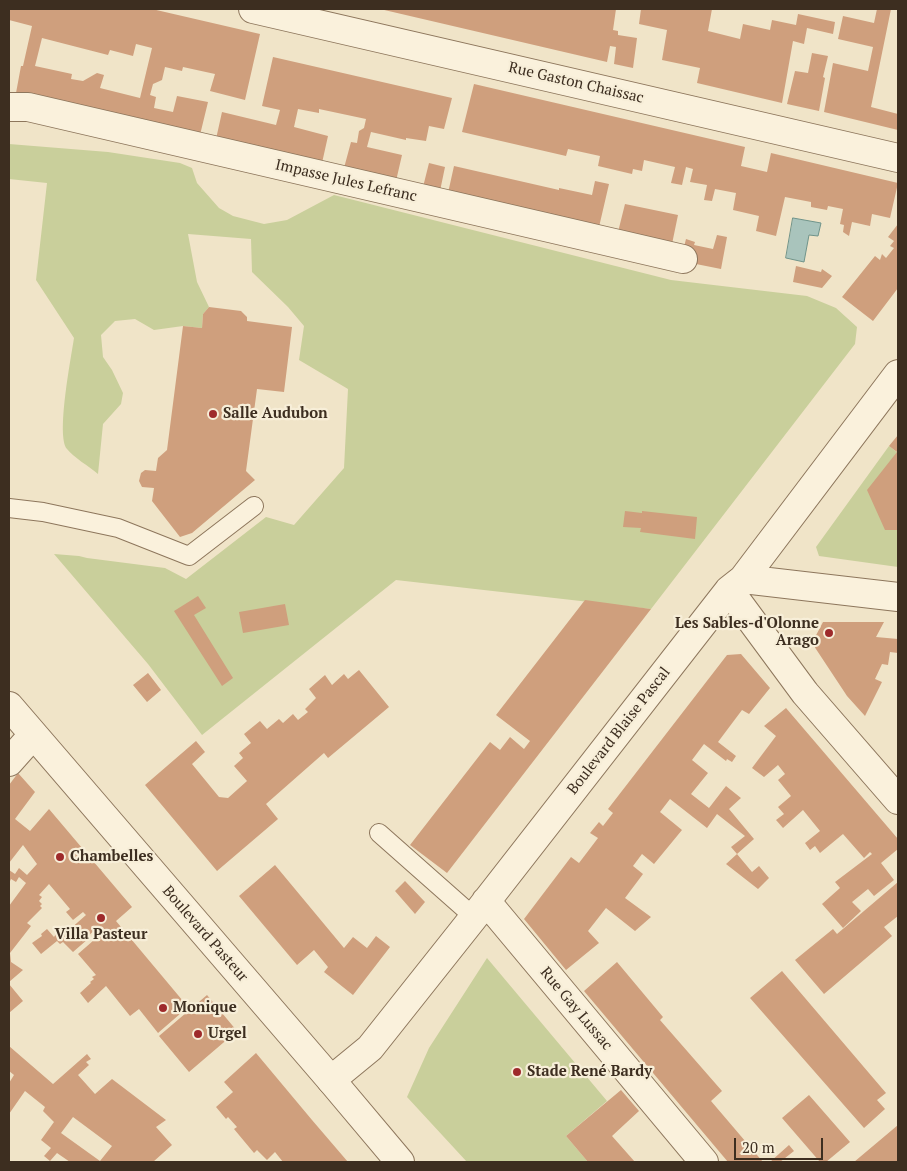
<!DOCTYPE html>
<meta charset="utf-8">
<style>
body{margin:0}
#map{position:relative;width:907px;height:1171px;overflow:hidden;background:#f0e4c8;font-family:"PT Serif",serif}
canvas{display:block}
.frame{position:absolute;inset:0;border:10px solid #3d2e20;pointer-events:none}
.scale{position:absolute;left:734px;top:1138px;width:89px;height:22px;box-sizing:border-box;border:2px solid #3d2e20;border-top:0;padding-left:6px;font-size:15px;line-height:18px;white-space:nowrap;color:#3d2e20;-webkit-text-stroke:4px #f7eed8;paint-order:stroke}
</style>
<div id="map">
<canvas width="907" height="1171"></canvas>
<div class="frame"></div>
<div class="scale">20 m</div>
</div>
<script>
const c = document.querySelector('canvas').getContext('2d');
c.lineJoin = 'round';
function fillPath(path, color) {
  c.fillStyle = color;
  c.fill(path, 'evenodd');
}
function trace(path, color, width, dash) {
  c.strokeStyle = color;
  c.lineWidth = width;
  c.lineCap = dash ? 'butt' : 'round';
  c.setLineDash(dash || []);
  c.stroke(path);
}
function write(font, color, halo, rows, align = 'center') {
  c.font = font + ' "PT Serif",serif';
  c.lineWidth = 4.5;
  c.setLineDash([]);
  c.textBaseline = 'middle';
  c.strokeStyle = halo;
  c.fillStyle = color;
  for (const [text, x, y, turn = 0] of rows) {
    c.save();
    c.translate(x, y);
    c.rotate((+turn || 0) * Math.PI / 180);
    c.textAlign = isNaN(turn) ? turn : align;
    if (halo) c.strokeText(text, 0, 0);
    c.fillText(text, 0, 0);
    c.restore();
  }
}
fillPath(new Path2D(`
 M9 144 108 152 180 163 192 168 197 183 219 208 233 216 264 224 287 220 334 195 671 280 807 296 836 308 857 327 855 344 651 609 396 580 202 735 148 664 54 554 79 556 87 558 165 568 186 579 266 517 294 525 344 468 348 389 299 360 304 326 288 307 252 272 251 239 188 234 197 282 209 307 203 314 202 328 183 326 154 330 135 319 115 321 101 335 103 357 112 370 123 393 121 404 103 424 98 474C90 467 73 457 67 449 56 436 71 358 74 338L36 280 47 183 9 179Z
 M889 446 898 453V567L819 556 816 547Z
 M487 958 607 1101 566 1136 588 1162H467L407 1097 429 1048Z`), '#c9cf9b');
const water = new Path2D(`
 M793 218 821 223 818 236 809 235 804 262 786 258Z`);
fillPath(water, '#a9c4bc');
trace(water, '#6f938a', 1);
fillPath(new Path2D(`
 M9 9H152L260 34 245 100 210 91 215 74 183 67 182 71 165 67 162 80 153 84 150 95 156 97 154 108 173 112 177 96 208 102 200 135 16 93 21 66H23L32 26 9 20ZM42 38 108 55 110 50 133 56 136 44 152 48 140 98 100 88 104 75 97 73 83 81 71 79 72 74 35 66Z
 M380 9H616L613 30 618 31V35L637 38 633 68 614 64 616 47 610 46 607 62Z
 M641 9H712L708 31 740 39 743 24 770 30 772 20 796 25 798 14 835 22 833 34 807 28 804 44 793 41 782 103 697 83 700 68 662 60 667 30 639 24Z
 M877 9H891L871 107 898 114V130L824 112 833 63 868 71 873 47 838 39 843 16 874 23Z
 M812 53 828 56 823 77 825 78 819 111 787 104 795 71 808 73Z
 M273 57 452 98 444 129 429 126 426 141 406 138V140L371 132 367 147 402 155 396 181 344 168 351 142 357 143 359 131 364 128 366 119 319 109V113L298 109 294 127 328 136 322 163 216 139 222 112 276 125 280 110 262 106Z
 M474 84 745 147 741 166 767 172 771 153 898 183 890 218 872 214 870 226 852 222 849 236 843 232 844 225 840 224 843 209 828 206 827 210 811 207V202L785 197 776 236 756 231 759 216 733 210 736 193 715 189 712 201 704 200 707 185 690 182 693 169 686 167 682 185 671 183 675 167 644 160 642 171 633 169 632 174 598 166 600 156 568 149 566 156 462 132Z
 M429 163 445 167 440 191 423 187Z
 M454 166 559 190V188L592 195 595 181 609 184 599 227 448 193Z
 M625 204 678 215 672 244 618 232Z
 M898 224V288L873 321 842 297 875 256 880 260 882 254 886 258 894 248 890 246 894 241 888 237Z
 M717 235 727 237 721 269 691 263 694 249 684 247 686 239 695 242 694 245 713 249Z
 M796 266 821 272 822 269 832 276 822 288 793 282Z
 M209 307 241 311 247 317V321L292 327 284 392 257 389 246 471 255 480 192 533 180 537 152 501 154 488 142 487 139 481 141 473 145 470 156 471 158 458 167 450 183 326 202 328 203 314Z
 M898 435V530H885L867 490 897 452 889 446Z
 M625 511 642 513V511L697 517 695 539 640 532 641 528 623 527Z
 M198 596 206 608 194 615 233 678 222 686 174 611Z
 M585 600 651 609 447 873 410 845 490 742 500 750 510 737 524 749 530 741 496 715Z
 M285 604 289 625 243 633 239 612Z
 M823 622H884L876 637 898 639V653L890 652 888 665 882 664 875 679 882 682 865 716 847 696 812 643Z
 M741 654 770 688 749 714 742 710 718 742 736 756 732 762 727 759 726 761 704 744 692 760 708 773 691 794 709 808 726 786 741 798 729 809 754 839 737 854 731 847 745 836 717 814 707 828 670 799 660 812 682 830 654 864 642 854 633 866 643 874 625 898 651 917 635 931 606 908 588 931 599 943 566 970 524 919 571 857 579 863 598 838 590 833 599 822 603 826 613 813 608 809 727 655Z
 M359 670 389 707 328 758 324 753 266 804 278 819 217 871 145 785 196 741 205 752 192 764 219 797 228 798 247 781 234 766 243 758 239 753 251 743 244 734 260 721 267 729 279 719 283 723 293 714 298 720 308 712 305 709 316 698 309 689 325 675 332 685 344 674 348 679Z
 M148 673 161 690 147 702 133 685Z
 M786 708 898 839V849L881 863 894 880 874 896 868 889 852 902 861 911 843 928 822 904 840 888 835 882 872 854 870 852 864 858 843 834 820 853 815 846 810 850 805 843 820 831 803 810 783 828 776 820 784 814 778 807 791 796 778 780 785 774 778 765 764 777 752 768 776 736 764 726Z
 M18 773 35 792 15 819 30 831 49 809 132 907 116 921 188 1007 158 1033 139 1009 130 1016 106 986 88 1003 80 993 91 983 90 982 94 979 92 977 96 975 78 954 102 933 97 928 87 937 88 939 73 952 63 942 60 944 57 941 41 954 32 943 42 936 41 934 47 929 54 937 56 934 60 938 86 915 83 912 73 920 66 912 70 909 49 884 39 895 42 897 39 901 42 904 40 906 42 908 27 923 31 926 10 953 11 962 23 970 9 982V906L26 883 19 877 16 882 11 879 9 883V870L15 874 19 868 27 875 37 864 23 845 9 863V785Z
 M737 854 752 872 759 866 769 878 758 889 726 864Z
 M275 865 344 948 353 937 367 948 376 936 390 947 353 995 324 972 328 967 314 950 297 965 239 896Z
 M405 881 425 902 415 914 395 891Z
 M898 882V916L884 927 892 936 824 994 795 960 833 929 837 934Z
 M617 962 663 1017 660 1020 722 1091 711 1101 763 1162H728L584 991Z
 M782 971 886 1093 877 1100 885 1109 864 1128 750 998Z
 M9 984 23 1001 9 1013Z
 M207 995 237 1031 189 1072 159 1036Z
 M9 1046 53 1084 87 1054 91 1059 86 1062 89 1065 78 1075 95 1094 112 1079 166 1120 156 1127 172 1145 153 1162H70L57 1153 50 1161 44 1156 51 1148 41 1140 54 1122 43 1111 45 1107 25 1091 9 1114V1083L14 1075 9 1071ZM73 1117 112 1146 100 1161 61 1133Z
 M256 1053 312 1120 348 1162H283L275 1152 267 1160 257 1150 254 1153 234 1129 237 1127 228 1117 226 1119 216 1107 233 1092 224 1082Z
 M621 1090 639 1111 612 1136 635 1162H588L566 1136Z
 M809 1095 850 1142 826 1162H820L782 1118Z
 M898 1125V1162H854Z
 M789 1145 794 1151 780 1162H770Z`), '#cf9f7d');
const service = new Path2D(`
 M9 508 43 512 118 528 189 556 254 506
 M379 833 474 917`);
const minor = new Path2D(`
 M253 9 898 158
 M9 107H28L683 259
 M743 579 898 597
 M729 590 805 693 898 800
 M9 762 33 735
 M486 901 704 1162
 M331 1080 370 1048 474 917 729 590 743 579 898 374`);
const tertiary = new Path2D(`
 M9 706 331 1080 400 1162`);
trace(service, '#8d765c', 20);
trace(minor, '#8d765c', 30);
trace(tertiary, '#8d765c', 30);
trace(service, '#faf1dc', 18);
trace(minor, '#faf1dc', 28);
trace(tertiary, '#faf1dc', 28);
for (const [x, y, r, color] of [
 [213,414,5,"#9e2a2b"],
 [829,633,5,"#9e2a2b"],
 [60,857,5,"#9e2a2b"],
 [101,918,5,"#9e2a2b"],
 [163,1008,5,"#9e2a2b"],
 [198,1034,5,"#9e2a2b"],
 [517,1072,5,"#9e2a2b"]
]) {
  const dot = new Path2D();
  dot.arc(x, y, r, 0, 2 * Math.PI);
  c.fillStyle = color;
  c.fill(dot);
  trace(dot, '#f7eed8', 2);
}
write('15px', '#3d2e20', '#f7eed8', [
 ["Rue Gaston Chaissac",576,83,13],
 ["Impasse Jules Lefranc",346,181,13],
 ["Boulevard Blaise Pascal",619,731,-52],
 ["Boulevard Pasteur",205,934,49],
 ["Rue Gay Lussac",576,1009,50]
]);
write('bold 15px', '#3d2e20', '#f7eed8', [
 ["Salle Audubon",223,414],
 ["Les Sables-d'Olonne",819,624,"right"],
 ["Arago",819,641,"right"],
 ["Chambelles",70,857],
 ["Villa Pasteur",101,935,"center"],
 ["Monique",173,1008],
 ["Urgel",208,1034],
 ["Stade René Bardy",527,1072]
], 'left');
</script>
